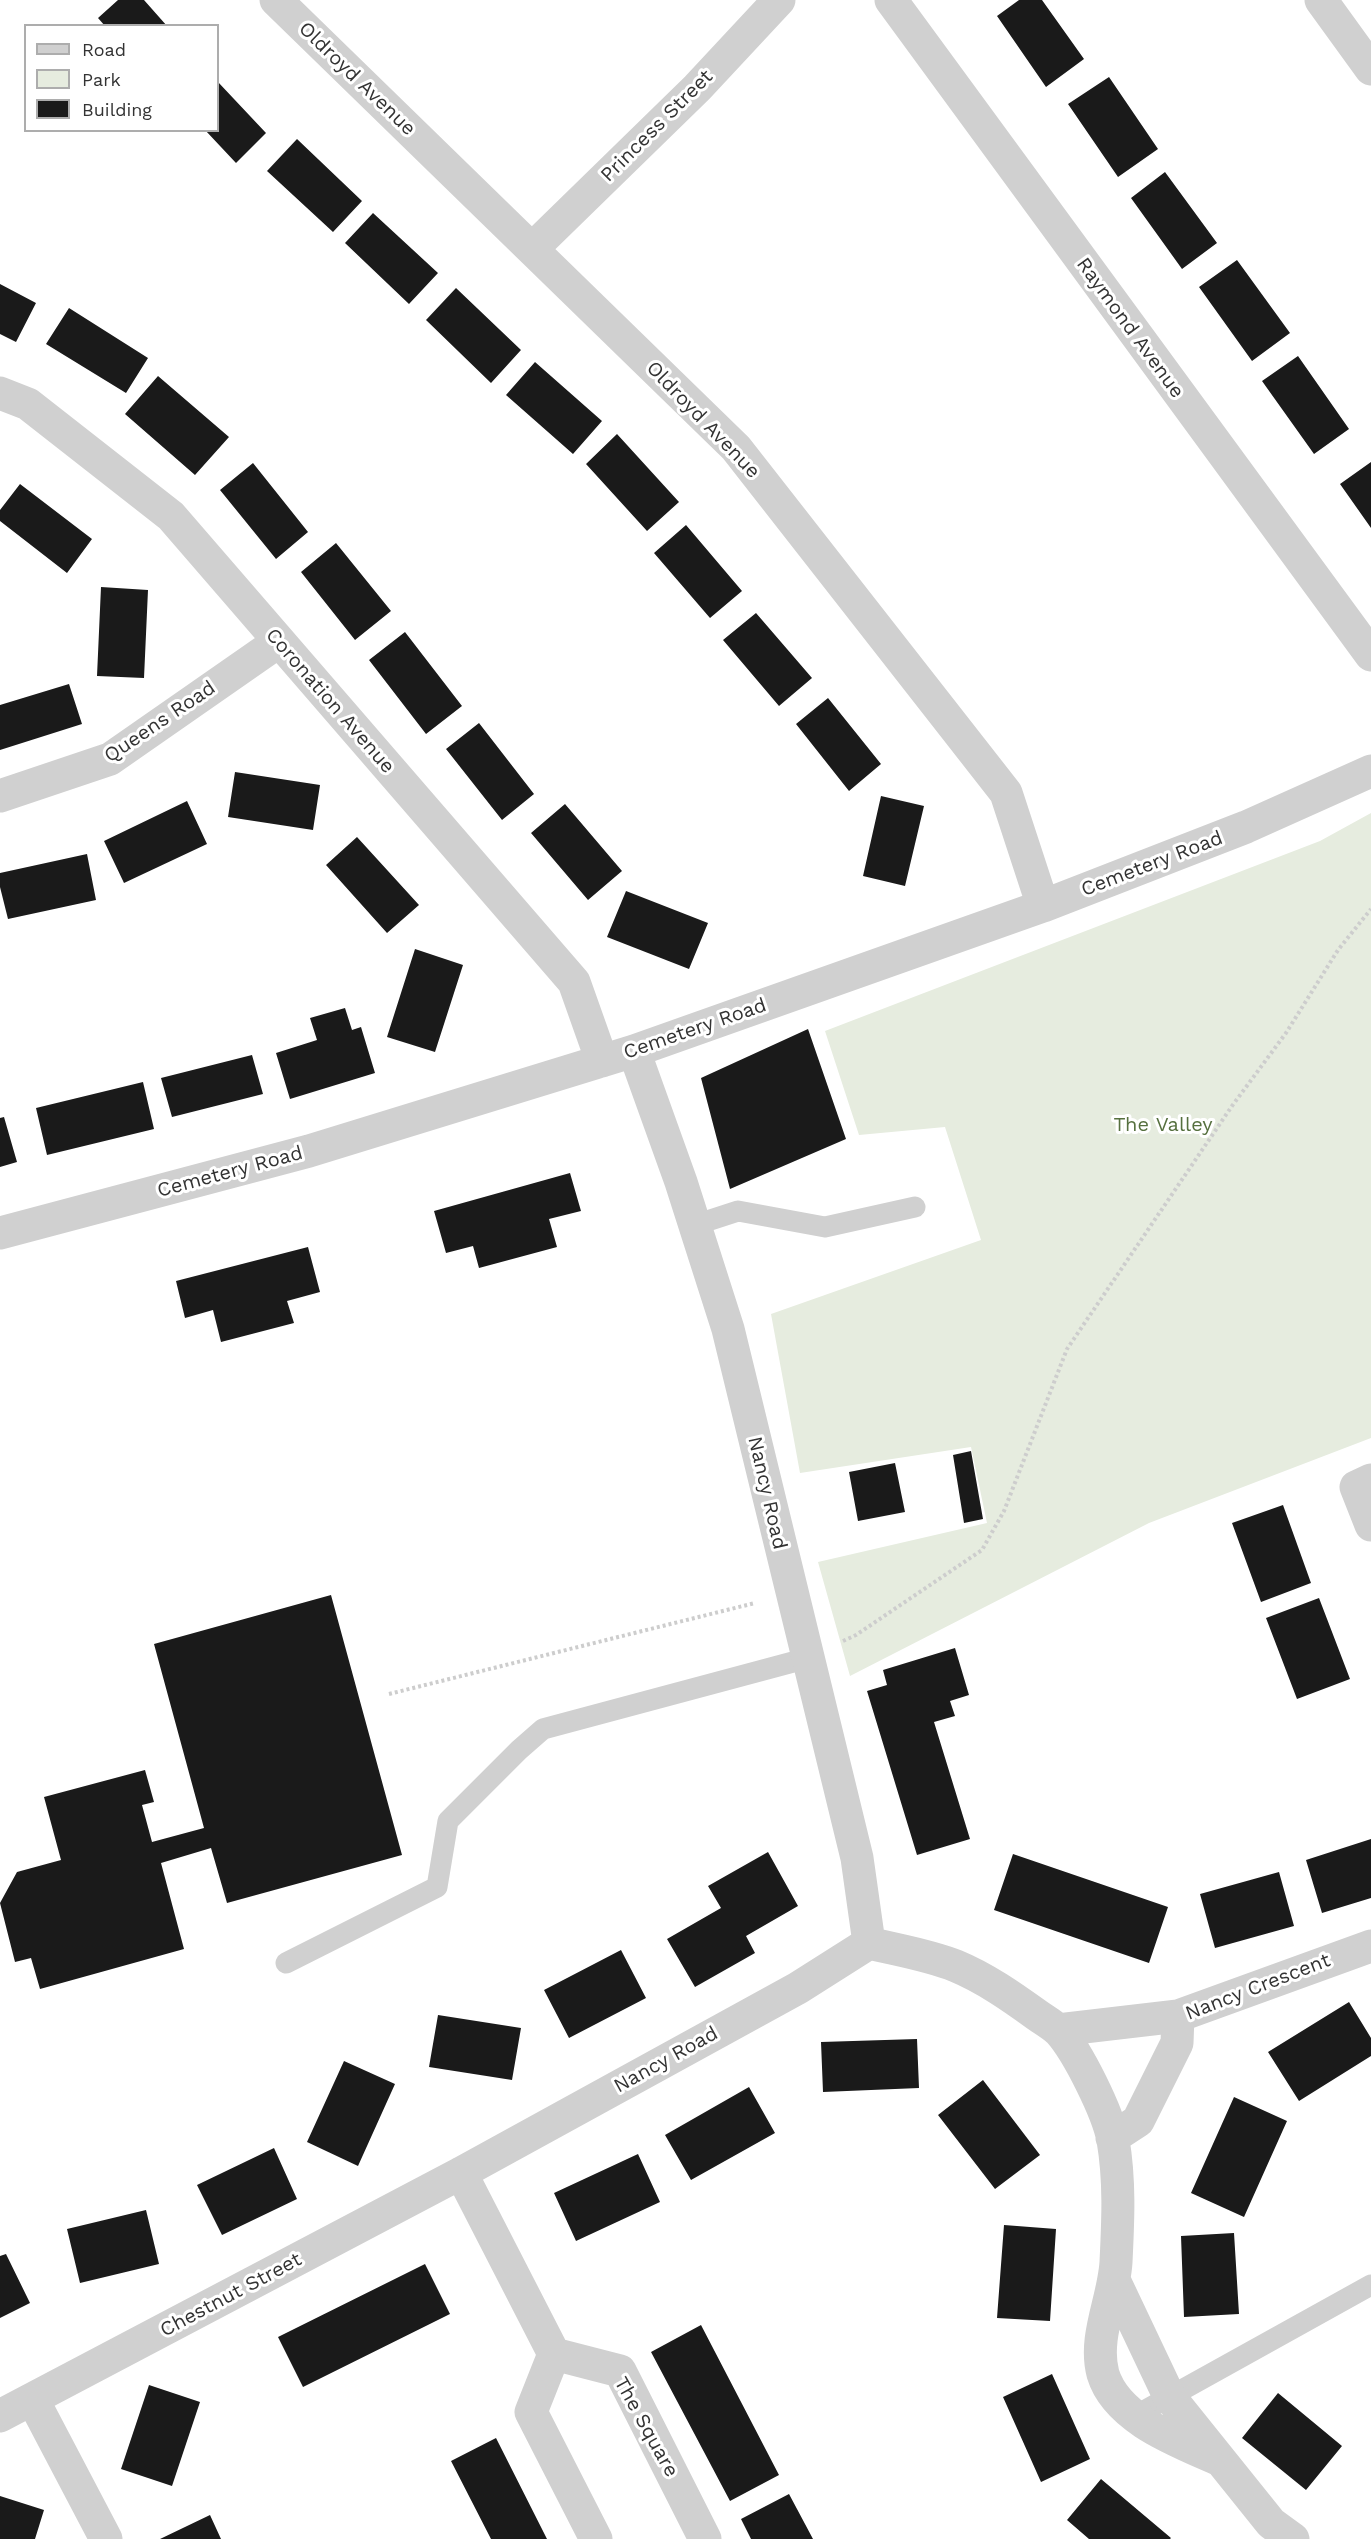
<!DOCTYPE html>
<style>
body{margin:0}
#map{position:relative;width:1371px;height:2539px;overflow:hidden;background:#fff;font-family:"Work Sans",sans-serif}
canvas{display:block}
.legend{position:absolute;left:24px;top:24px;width:195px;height:108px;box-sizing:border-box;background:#fff;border:2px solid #adadad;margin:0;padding:8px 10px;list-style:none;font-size:18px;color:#333}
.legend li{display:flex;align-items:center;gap:12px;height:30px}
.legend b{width:30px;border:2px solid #adadad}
</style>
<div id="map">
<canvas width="1371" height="2539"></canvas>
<ul class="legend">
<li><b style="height:8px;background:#d0d0d0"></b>Road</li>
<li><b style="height:16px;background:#e6ecdf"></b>Park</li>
<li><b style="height:16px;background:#1a1a1a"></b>Building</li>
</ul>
</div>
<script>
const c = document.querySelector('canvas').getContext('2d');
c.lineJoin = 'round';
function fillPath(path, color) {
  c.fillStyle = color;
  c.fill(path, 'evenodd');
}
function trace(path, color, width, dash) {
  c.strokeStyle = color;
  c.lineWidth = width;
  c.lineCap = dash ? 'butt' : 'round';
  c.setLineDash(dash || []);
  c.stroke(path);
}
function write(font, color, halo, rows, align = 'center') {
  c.font = font + ' "Work Sans",sans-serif';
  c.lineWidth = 6;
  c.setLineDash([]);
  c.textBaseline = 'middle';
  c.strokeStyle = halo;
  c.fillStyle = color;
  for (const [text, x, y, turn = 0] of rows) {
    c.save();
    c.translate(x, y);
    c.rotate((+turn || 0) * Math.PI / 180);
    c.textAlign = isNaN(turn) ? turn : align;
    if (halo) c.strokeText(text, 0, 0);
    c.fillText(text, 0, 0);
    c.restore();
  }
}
fillPath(new Path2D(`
 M1371 813V1438L1149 1523 850 1676 818 1562 987 1523 971 1447 800 1473 771 1314 981 1240 945 1127 859 1135 825 1031 1320 841Z`), '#e6ecdf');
fillPath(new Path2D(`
 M118 0H144L167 26H105L98 18Z
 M1019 0H1042L1084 59 1046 87 997 16Z
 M1109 77 1158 149 1118 177 1068 104Z
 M218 82 266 133 236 163 205 130H218Z
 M297 139 362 201 333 232 267 171Z
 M1165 172 1217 243 1182 269 1131 198Z
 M373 213 438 273 409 304 345 243Z
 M1237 260 1290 333 1252 361 1199 287Z
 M0 284 36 303 16 342 0 334Z
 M456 288 521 350 491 383 426 320Z
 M69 308 148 358 126 393 46 344Z
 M1298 356 1349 429 1314 454 1262 381Z
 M535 362 602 421 573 454 506 395Z
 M158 376 229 437 195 475 125 414Z
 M617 434 679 502 647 531 586 464Z
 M1371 462V528L1340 484Z
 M253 463 308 532 276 559 220 490Z
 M20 484 92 539 67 573 0 521V510Z
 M686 525 742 591 710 618 654 553Z
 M336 543 391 611 355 640 301 572Z
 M101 587 148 590 144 678 97 676Z
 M756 613 812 678 779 706 723 640Z
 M405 632 462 706 426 734 369 660Z
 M69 684 82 724 0 750V705Z
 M828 698 881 764 849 791 796 724Z
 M479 723 534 794 502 820 446 749Z
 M235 772 320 785 313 830 228 817Z
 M881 796 924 806 905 886 863 876Z
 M187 801 207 844 124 883 104 841Z
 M565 804 622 871 588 900 531 833Z
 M357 837 419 905 387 933 326 865Z
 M87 854 96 900 8 919 0 887V873Z
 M626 891 708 923 689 969 607 937Z
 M415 949 463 965 435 1052 387 1037Z
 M345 1008 352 1030 361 1027 375 1073 290 1099 276 1053 317 1040 310 1018Z
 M808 1029 846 1139 730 1189 701 1078Z
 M252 1055 263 1094 172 1117 161 1078Z
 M143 1082 154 1129 47 1155 36 1108Z
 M4 1117 17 1162 0 1167V1118Z
 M570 1173 581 1211 549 1219 557 1247 479 1268 473 1246 446 1253 434 1211Z
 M308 1247 320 1292 287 1301 294 1323 221 1342 213 1310 185 1318 176 1281Z
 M971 1451 983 1519 964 1523 953 1455Z
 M895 1463 905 1512 858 1521 849 1472Z
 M1283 1505 1311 1583 1261 1602 1232 1523Z
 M331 1595 402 1855 227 1903 211 1848 161 1863 184 1949 40 1989 31 1958 15 1962 0 1903 17 1872 61 1860 44 1797 145 1770 154 1802 142 1805 152 1842 204 1828 154 1644Z
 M1319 1598 1350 1679 1297 1699 1266 1618Z
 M955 1648 969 1695 950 1701 955 1716 934 1722 970 1839 917 1855 867 1691 887 1685 883 1670Z
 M1371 1839V1898L1322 1913 1306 1860Z
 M768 1852 798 1906 746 1936 755 1953 695 1987 667 1939 721 1908 708 1886Z
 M1013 1854 1168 1907 1149 1963 994 1910Z
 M1279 1872 1294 1926 1215 1948 1200 1894Z
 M621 1950 646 1998 569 2038 544 1990Z
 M1349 2002 1371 2038V2056L1299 2101 1268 2052Z
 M438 2015 521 2028 512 2080 429 2067Z
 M917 2039 919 2088 823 2092 821 2042Z
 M344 2061 395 2084 358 2166 307 2142Z
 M983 2080 1040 2155 995 2189 938 2115Z
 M749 2087 775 2133 691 2180 665 2135Z
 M1234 2097 1287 2121 1244 2217 1191 2193Z
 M274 2148 297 2199 222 2235 197 2185Z
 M638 2154 660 2202 576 2241 554 2193Z
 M146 2210 159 2264 80 2283 67 2229Z
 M1004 2225 1056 2229 1050 2321 997 2318Z
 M1234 2233 1239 2314 1184 2317 1181 2236Z
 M6 2254 30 2303 0 2318V2256Z
 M425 2264 450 2314 303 2387 278 2337Z
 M701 2325 779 2475 730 2501 651 2352Z
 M1052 2374 1090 2459 1041 2482 1003 2397Z
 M149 2385 200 2402 172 2486 121 2469Z
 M1278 2393 1342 2446 1306 2490 1242 2438Z
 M496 2438 547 2539H491L451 2461Z
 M1101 2479 1171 2538 1170 2539H1089L1067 2520Z
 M789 2494 813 2539H751L741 2519Z
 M0 2496 44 2510 35 2539H0Z
 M210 2515 221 2539H160Z`), '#1a1a1a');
trace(new Path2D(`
 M843 1641 856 1635 982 1550 1004 1511 1067 1349 1232 1106 1286 1033 1338 950 1371 909
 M389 1694 755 1603`), '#cdcdcd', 4, [3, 3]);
trace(new Path2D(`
 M695 1225 738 1211 825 1227 915 1207
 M286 1963 437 1887 448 1821 519 1750 543 1729 808 1658
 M1135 2416 1371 2285`), '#d0d0d0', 21);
trace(new Path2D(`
 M276 0 736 448 1006 793 1043 906
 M891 0 1371 655
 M1321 0 1371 69
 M532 249 697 88 779 0
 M0 393 28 404 171 516 574 982 602 1061
 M0 796 110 759 278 642
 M634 1051 681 1182 728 1329 857 1858 869 1943C897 1950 929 1955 956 1966 985 1978 1012 1997 1037 2015 1044 2020 1053 2025 1059 2031 1078 2052 1108 2113 1113 2140 1120 2181 1118 2221 1116 2262 1114 2299 1093 2337 1103 2374 1117 2420 1180 2442 1220 2460
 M0 1233 309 1151 634 1051 1043 906 1246 827 1371 771
 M1371 1480 1356 1487 1371 1525
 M1058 2030 1178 2016 1371 1946
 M1112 2138 1138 2121 1177 2043 1178 2016
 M461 2173 554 2354 620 2371 705 2539
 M1115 2282 1169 2396 1271 2523 1293 2539
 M554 2354 531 2412 596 2539
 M33 2400 106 2539
 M0 2416 461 2173 798 1988 869 1943`), '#d0d0d0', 33);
write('20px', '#333', '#fff', [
 ["Oldroyd Avenue",357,79,44],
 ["Princess Street",657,126,-45],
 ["Raymond Avenue",1130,328,54],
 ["Oldroyd Avenue",703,420,46],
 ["Coronation Avenue",330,701,49],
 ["Queens Road",160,722,-34],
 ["Cemetery Road",1152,864,-21],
 ["Cemetery Road",695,1029,-19],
 ["Cemetery Road",230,1172,-15],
 ["Nancy Road",767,1493,77],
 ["Nancy Crescent",1258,1987,-21],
 ["Nancy Road",666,2060,-29],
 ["Chestnut Street",231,2295,-28],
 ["The Square",646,2427,61]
]);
write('20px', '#56703f', '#fff', [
 ["The Valley",1163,1125]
]);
</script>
